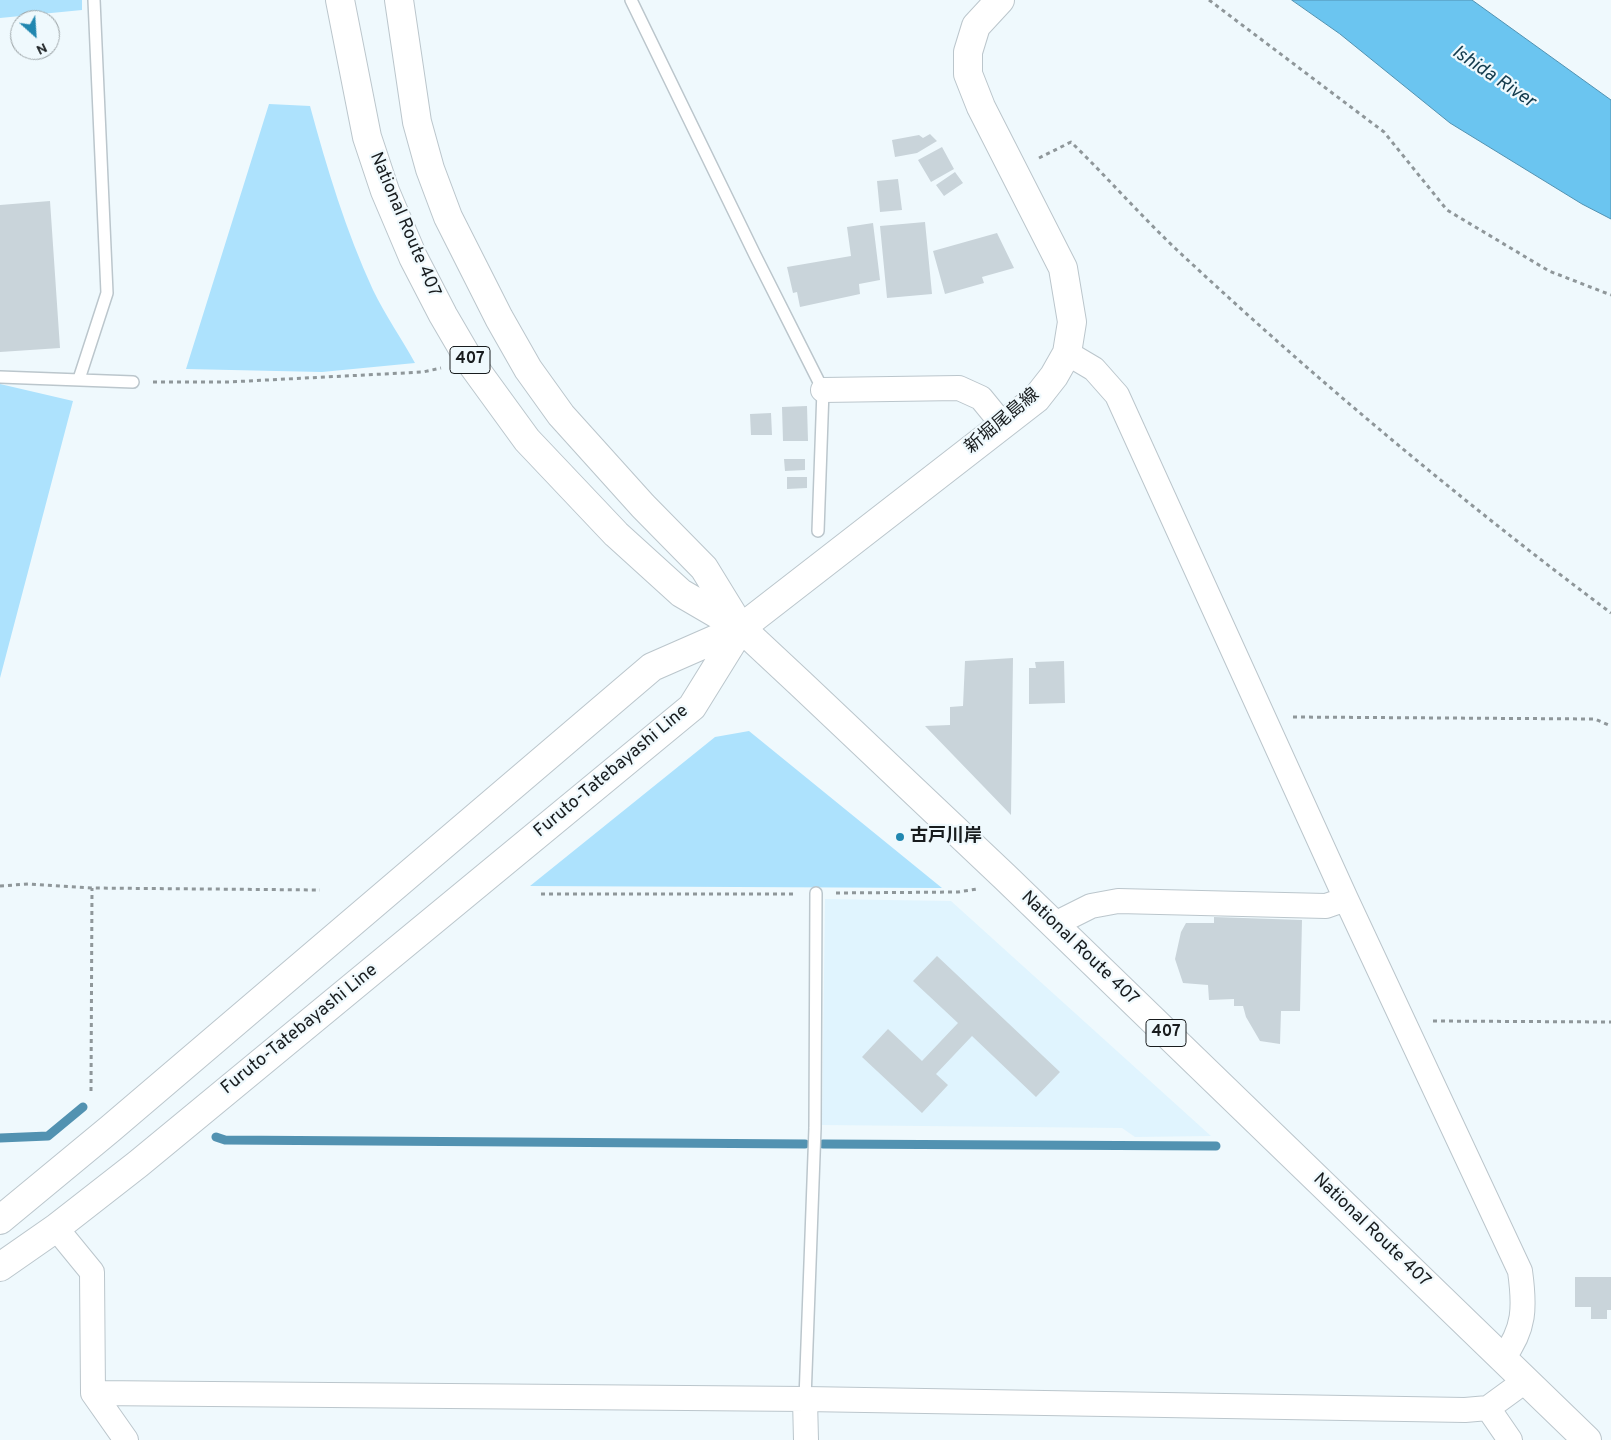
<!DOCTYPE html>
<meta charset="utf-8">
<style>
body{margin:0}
#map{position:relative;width:1611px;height:1440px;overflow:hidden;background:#eff9fd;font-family:Overpass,sans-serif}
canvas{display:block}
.north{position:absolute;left:10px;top:10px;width:50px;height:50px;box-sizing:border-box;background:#eff9fd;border:1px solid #99a1a4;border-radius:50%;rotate:154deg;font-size:14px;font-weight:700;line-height:20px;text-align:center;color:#181c1e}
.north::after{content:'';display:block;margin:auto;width:18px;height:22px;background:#2187b0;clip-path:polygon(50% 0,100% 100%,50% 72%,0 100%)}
</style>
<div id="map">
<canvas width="1611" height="1440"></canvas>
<div class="north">N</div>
</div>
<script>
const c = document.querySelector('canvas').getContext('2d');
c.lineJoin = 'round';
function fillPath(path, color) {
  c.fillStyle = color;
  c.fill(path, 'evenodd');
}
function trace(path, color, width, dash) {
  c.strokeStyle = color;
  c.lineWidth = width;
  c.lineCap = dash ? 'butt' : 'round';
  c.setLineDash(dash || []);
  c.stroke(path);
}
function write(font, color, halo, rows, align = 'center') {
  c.font = font + ' Overpass,"Noto Sans JP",sans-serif';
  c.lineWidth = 4.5;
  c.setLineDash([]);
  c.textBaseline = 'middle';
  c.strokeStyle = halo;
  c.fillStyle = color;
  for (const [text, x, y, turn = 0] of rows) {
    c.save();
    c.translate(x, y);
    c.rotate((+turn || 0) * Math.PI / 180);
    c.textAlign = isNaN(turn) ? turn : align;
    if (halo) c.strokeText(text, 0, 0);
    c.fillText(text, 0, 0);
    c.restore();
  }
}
fillPath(new Path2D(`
 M825 899 951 901 1211 1136 1135 1137 1122 1128 822 1125Z`), '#e0f4fe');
fillPath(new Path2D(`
 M0 0H82V10L0 18Z
 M269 104 310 106C327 169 346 231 373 290 385 315 402 339 415 363L322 372 186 369Z
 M0 384 73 401 0 678Z
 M749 731 942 888 530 886 715 737Z`), '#ade2fd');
const water = new Path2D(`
 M1292 0H1472L1611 100V219L1582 204 1450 123 1340 34Z`);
fillPath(water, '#6bc5f0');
trace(water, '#5292b1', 1);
trace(new Path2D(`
 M216 1137 225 1140 805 1144
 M0 1138 48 1136 83 1107
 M823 1144 1216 1146`), '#5292b1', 9);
fillPath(new Path2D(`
 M930 134 937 141 917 153 895 157 892 140 919 135 923 138Z
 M942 147 954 169 931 182 918 160Z
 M955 172 963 183 944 196 936 185Z
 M898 179 902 210 880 212 877 181Z
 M50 201 60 348 0 352V205Z
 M925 222 932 294 887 298 880 226Z
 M873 223 880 280 859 284 860 294 800 307 797 292 793 293 787 267 851 256 847 227Z
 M997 233 1014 268 982 277 984 283 945 294 933 251Z
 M807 406 808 441H783L782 407Z
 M771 413 772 435H751L750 414Z
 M784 459H805V470L785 471Z
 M787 477H807V488L787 489Z
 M1013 658 1011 815 925 726 950 725V707L963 706 965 661Z
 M1064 661 1065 703 1029 704V668H1036L1035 662Z
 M1214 917 1302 920 1300 1011H1281L1280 1044 1260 1041 1246 1017 1243 1006H1234V999L1209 1000 1208 985 1183 983 1175 959 1181 932 1186 923H1214Z
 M937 956 1060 1072 1036 1097 972 1036 936 1074 948 1085 922 1113 862 1057 888 1029 922 1061 958 1023 913 981Z
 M1575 1277H1611V1310H1607V1319H1591V1307H1575Z`), '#c9d4da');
const service = new Path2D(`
 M631 0 755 255 823 390 818 531
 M0 377 133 382
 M79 379 107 293 94 0
 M805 1399 815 1128 816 893`);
const minor = new Path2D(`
 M1067 353 1094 369 1117 395 1346 899 1520 1271C1525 1307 1525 1329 1503 1358
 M823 390 959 388 981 398 1003 425
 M1053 925 1091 906 1118 901 1326 906 1346 899
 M56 1228 92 1272 93 1393 126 1440
 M93 1393 805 1399 1465 1410 1488 1408 1525 1381
 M805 1399 806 1440
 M1488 1408 1510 1440`);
const secondary = new Path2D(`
 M0 1220 110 1129 652 667 741 628 1036 399 1054 376 1067 353 1072 322 1063 268 981 107 968 74V52L976 26 1000 0
 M0 1267 56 1228 138 1164 692 707 741 628`);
const trunk = new Path2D(`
 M340 0 367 137 385 191 413 257 443 315 471 363 527 440 616 534 681 593 741 628 801 684 1005 877 1587 1440
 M399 0 417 122 430 169 448 217 499 318 528 369 561 415 643 506 704 568 739 625`);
trace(service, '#bbc6cc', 14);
trace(minor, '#bbc6cc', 26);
trace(secondary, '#bbc6cc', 30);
trace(trunk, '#bbc6cc', 30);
trace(new Path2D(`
 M1209 0 1384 132 1447 210 1549 271 1611 295
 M1039 158 1071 142C1107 177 1140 215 1177 250 1315 379 1460 500 1611 613
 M153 382H228L423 372 441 368
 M1293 717 1595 719 1611 726
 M0 886 28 884 92 888 320 890
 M836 893 958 892 977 889
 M541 894H795
 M1433 1021 1611 1022
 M91 1091 92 888`), '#8f979a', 3, [4, 4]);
trace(service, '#fff', 11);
trace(minor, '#fff', 24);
trace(secondary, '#fff', 28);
trace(trunk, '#fff', 28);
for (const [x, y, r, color] of [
 [900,837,5,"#2187b0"]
]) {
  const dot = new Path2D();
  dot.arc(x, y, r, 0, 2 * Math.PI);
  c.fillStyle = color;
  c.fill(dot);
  trace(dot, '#eff9fd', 2);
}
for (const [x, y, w] of [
 [470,360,40],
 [1166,1033,40]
]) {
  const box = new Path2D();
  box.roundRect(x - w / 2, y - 13.5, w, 27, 4);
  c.fillStyle = '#eff9fd';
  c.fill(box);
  trace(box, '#181c1e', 1);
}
write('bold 16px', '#181c1e', null, [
 ["407",470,360],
 ["407",1166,1033]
]);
write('18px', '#181c1e', '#eff9fd', [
 ["National Route 407",404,225,67],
 ["新堀尾島線",1003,422,-40],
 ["Furuto-Tatebayashi Line",612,772,-40],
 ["National Route 407",1079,949,44],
 ["Furuto-Tatebayashi Line",300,1030,-39],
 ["National Route 407",1371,1231,44]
]);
write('bold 18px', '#181c1e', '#eff9fd', [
 ["古戸川岸",910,837]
], 'left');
write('italic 19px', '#133b4d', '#eff9fd', [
 ["Ishida River",1493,78,34]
]);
</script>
